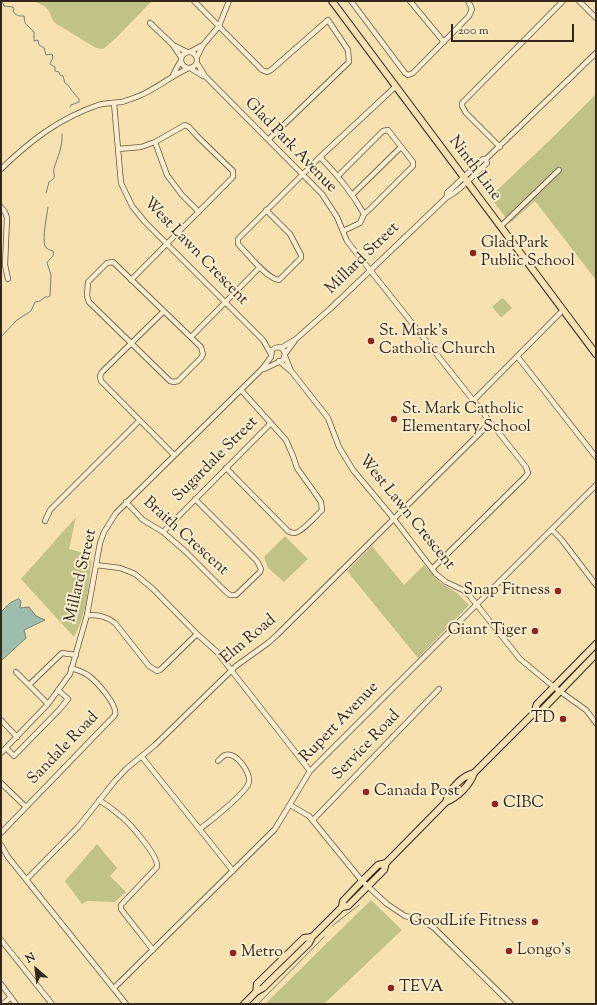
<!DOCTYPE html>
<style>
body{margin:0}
#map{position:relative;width:597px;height:1005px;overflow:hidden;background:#f8e1b0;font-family:"Sorts Mill Goudy",serif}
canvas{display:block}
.frame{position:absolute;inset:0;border:2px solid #33281b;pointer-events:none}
.north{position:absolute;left:16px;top:949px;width:40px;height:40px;-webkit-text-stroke:3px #faeccc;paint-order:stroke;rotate:332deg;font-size:11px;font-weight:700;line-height:16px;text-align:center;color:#33281b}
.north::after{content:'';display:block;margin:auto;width:14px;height:18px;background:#33281b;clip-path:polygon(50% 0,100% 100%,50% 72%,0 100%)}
.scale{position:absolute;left:451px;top:24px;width:123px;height:18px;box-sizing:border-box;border:2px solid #33281b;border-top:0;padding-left:5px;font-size:12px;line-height:14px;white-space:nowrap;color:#33281b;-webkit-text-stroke:3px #faeccc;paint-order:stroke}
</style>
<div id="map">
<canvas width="597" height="1005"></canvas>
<div class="frame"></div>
<div class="north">N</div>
<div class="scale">200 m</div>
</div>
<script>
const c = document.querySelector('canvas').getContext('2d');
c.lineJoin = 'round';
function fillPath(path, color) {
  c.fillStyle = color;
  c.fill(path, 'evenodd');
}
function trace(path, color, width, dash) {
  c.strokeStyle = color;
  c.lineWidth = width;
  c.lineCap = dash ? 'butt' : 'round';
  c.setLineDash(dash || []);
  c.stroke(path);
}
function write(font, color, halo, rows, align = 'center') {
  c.font = font + ' "Sorts Mill Goudy",serif';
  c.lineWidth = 4;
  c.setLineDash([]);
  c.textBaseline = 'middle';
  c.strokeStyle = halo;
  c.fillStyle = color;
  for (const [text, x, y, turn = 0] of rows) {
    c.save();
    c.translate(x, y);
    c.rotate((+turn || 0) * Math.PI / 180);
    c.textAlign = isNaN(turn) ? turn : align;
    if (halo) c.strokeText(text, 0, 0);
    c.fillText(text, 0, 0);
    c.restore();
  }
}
fillPath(new Path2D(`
 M33 1H152L116 38 103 49 96 48 55 23C51 18 51 14 48 10 45 5 38 3 33 1Z
 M596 94V280L535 201 510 223 490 197 553 137Z
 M502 298 504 299 512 308 503 316 501 317 492 307Z
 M76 517 69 549 92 555C89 582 88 612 74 637L21 579Z
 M285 536 308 559 284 582 268 568 264 557Z
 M372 546 404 585 424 565 441 583 457 593 469 605 418 658 347 571Z
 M97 844 117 868 110 876 126 892 115 902 87 901 82 904 65 881Z
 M371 900 402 930 324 1004H265Z`), '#c1c288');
const water = new Path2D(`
 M19 599 21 601 20 608 29 607 36 616 45 620 24 630 26 638 1 661V612L10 603Z`);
fillPath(water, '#9dbeac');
trace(water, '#738272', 1);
trace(new Path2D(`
 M2 1 4 6 13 7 14 9 13 11C16 16 18 16 24 16L25 23 34 32V41L38 40 39 45 44 48 46 55 52 54 53 57 50 64 55 67V71L59 72 60 75 63 76 65 83 68 85 72 91 79 99V102L71 105 70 107
 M46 193 49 182C51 181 53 179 54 178 55 175 53 171 54 168 58 157 63 145 62 134
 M1 337 17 320 31 311 35 302 40 301 45 297H48L50 296 51 275 47 263C49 258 55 258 53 251 50 250 46 249 45 246 42 238 47 215 48 207
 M332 926 359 905
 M258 1004 324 937`), '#738272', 1);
const minor = new Path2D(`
 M194 1 262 70 267 72 271 70 328 20 348 50 349 62 268 140
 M351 1 405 73 408 75 413 73 469 16 472 9 468 1
 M410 1 444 42
 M579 1 596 18
 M150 23 172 44 181 57
 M173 45 187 52
 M181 60a8 8 0 1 1 16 0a8 8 0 1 1-16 0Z
 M190 52 203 45
 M197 57 203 45 219 26 229 1
 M197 63 205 76 322 194 337 217 347 241 526 467 528 473 525 477 432 569
 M190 68 203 76
 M173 75 180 62
 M114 103 121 183 132 206 145 222 263 340 271 354
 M155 142 167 175 182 195 199 212
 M500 147 466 113 462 106V103L563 1
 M118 149 141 147 155 142 185 125 189 127 197 136 233 171V177L131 280
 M320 157C338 176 351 191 364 214L360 223 343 231
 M1 169C30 141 58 119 98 105 105 103 114 103 122 102 128 100 134 98 139 96 156 89 171 76 187 69
 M338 176 383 131 388 130 413 162V166L369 210 364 214
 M353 194 401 147
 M447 197V193L483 159H486
 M1 207 5 212 7 218 5 265 8 279
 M266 210 290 234 301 255V258L279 280C267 279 247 253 238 244V239L320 157 395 87
 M501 226 559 170
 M113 262 201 347 203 354 201 358 178 381 174 382 170 381 89 302 87 296 88 282 107 263Z
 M164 311 102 372 100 376 101 381 174 455
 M191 337 260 267
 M281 348 296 339 331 308 447 197C456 195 479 170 487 163L486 159 596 53
 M285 356 291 371
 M517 356 596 457
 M279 361 292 372 328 418 339 447 353 470 394 519 436 574 446 582 463 590 469 595 520 659 554 687 586 710 596 723
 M264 369 283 360 285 354 294 342
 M473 401 563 310
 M226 468 288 531C290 532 291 533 294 533 300 534 317 515 322 510L321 502 317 496 297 468 293 456 286 440 241 390
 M126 502 143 520 163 532 185 551 225 591 230 595H236L260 572 261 569 257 561 195 499
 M45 521 50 510 139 421
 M552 530 561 539 596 585
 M163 532 271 423
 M96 565 120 568 128 571 135 574 153 589 197 634 217 652 310 771
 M87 615C98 615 106 616 115 623L149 666 157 671 160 670 197 634
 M16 672 48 704
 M29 685 62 653 76 655
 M1 720 17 737
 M6 748 14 756 60 709 68 699 58 690
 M1 753 48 704 70 674 87 615 100 543 104 532 116 513 262 369 271 357 272 350C278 345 283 347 285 354
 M142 757 233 871
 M1 783 26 807
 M99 800C107 805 115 811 122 817 130 824 159 856 157 867L121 905V909L124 913 153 950
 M290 805 309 816 362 881 387 904 405 916 418 919 433 927 511 1004
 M313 820 439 689
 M200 829C210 821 247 793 249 782 251 773 236 751 225 755 223 756 220 759 218 761
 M1 833 115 715C118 705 97 682 89 676 84 672 77 670 71 668
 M1 845 8 857 126 1004
 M27 879 79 826 114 782 126 769 155 745 236 666 268 643 277 635 490 423
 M1 940 52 1004
 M1 984 16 1004
 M114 988 275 829 310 771 596 485
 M3 1004 11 997`);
const major = new Path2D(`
 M332 1 596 354
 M534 713 537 704 596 644
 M446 802C449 789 462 776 474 773
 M342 907 348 906 384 870 386 863 446 802C458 797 470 785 474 773L534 713 542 710 596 654
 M256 992 257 984 304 938 312 937
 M244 1004 256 992 263 988 309 943 312 937 342 907 343 901 362 881 378 865 386 863`);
trace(minor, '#645640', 6);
trace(major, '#33281b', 8);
trace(minor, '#faeccc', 4.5);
trace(major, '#f8e1b0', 6);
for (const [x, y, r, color] of [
 [473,253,4,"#8f2418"],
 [371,341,4,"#8f2418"],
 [394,419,4,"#8f2418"],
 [558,591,4,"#8f2418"],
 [535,631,4,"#8f2418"],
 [563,719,4,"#8f2418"],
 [366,792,4,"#8f2418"],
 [495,804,4,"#8f2418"],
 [535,922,4,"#8f2418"],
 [509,951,4,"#8f2418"],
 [233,953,4,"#8f2418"],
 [391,988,4,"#8f2418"]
]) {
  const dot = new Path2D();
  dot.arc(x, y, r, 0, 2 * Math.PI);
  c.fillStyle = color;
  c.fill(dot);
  trace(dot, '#faeccc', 1.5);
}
write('16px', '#33281b', '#faeccc', [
 ["Glad Park Avenue",290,146,46],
 ["Ninth Line",474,169,53],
 ["West Lawn Crescent",195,252,46],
 ["Millard Street",363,259,-44],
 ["Sugardale Street",216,460,-45],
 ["West Lawn Crescent",406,513,51],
 ["Braith Crescent",185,537,42],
 ["Millard Street",82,576,-77],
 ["Elm Road",249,640,-40],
 ["Rupert Avenue",340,723,-46],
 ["Service Road",367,746,-46],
 ["Sandale Road",64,749,-46]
]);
write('16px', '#33281b', '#faeccc', [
 ["Glad Park",481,244],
 ["Public School",481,262],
 ["St. Mark's",379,332],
 ["Catholic Church",379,350],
 ["St. Mark Catholic",402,410],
 ["Elementary School",402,428],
 ["Snap Fitness",550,591,"right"],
 ["Giant Tiger",527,631,"right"],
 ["TD",555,719,"right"],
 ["Canada Post",374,792],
 ["CIBC",503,804],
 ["GoodLife Fitness",527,922,"right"],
 ["Longo's",517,951],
 ["Metro",241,953],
 ["TEVA",399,988]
], 'left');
</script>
